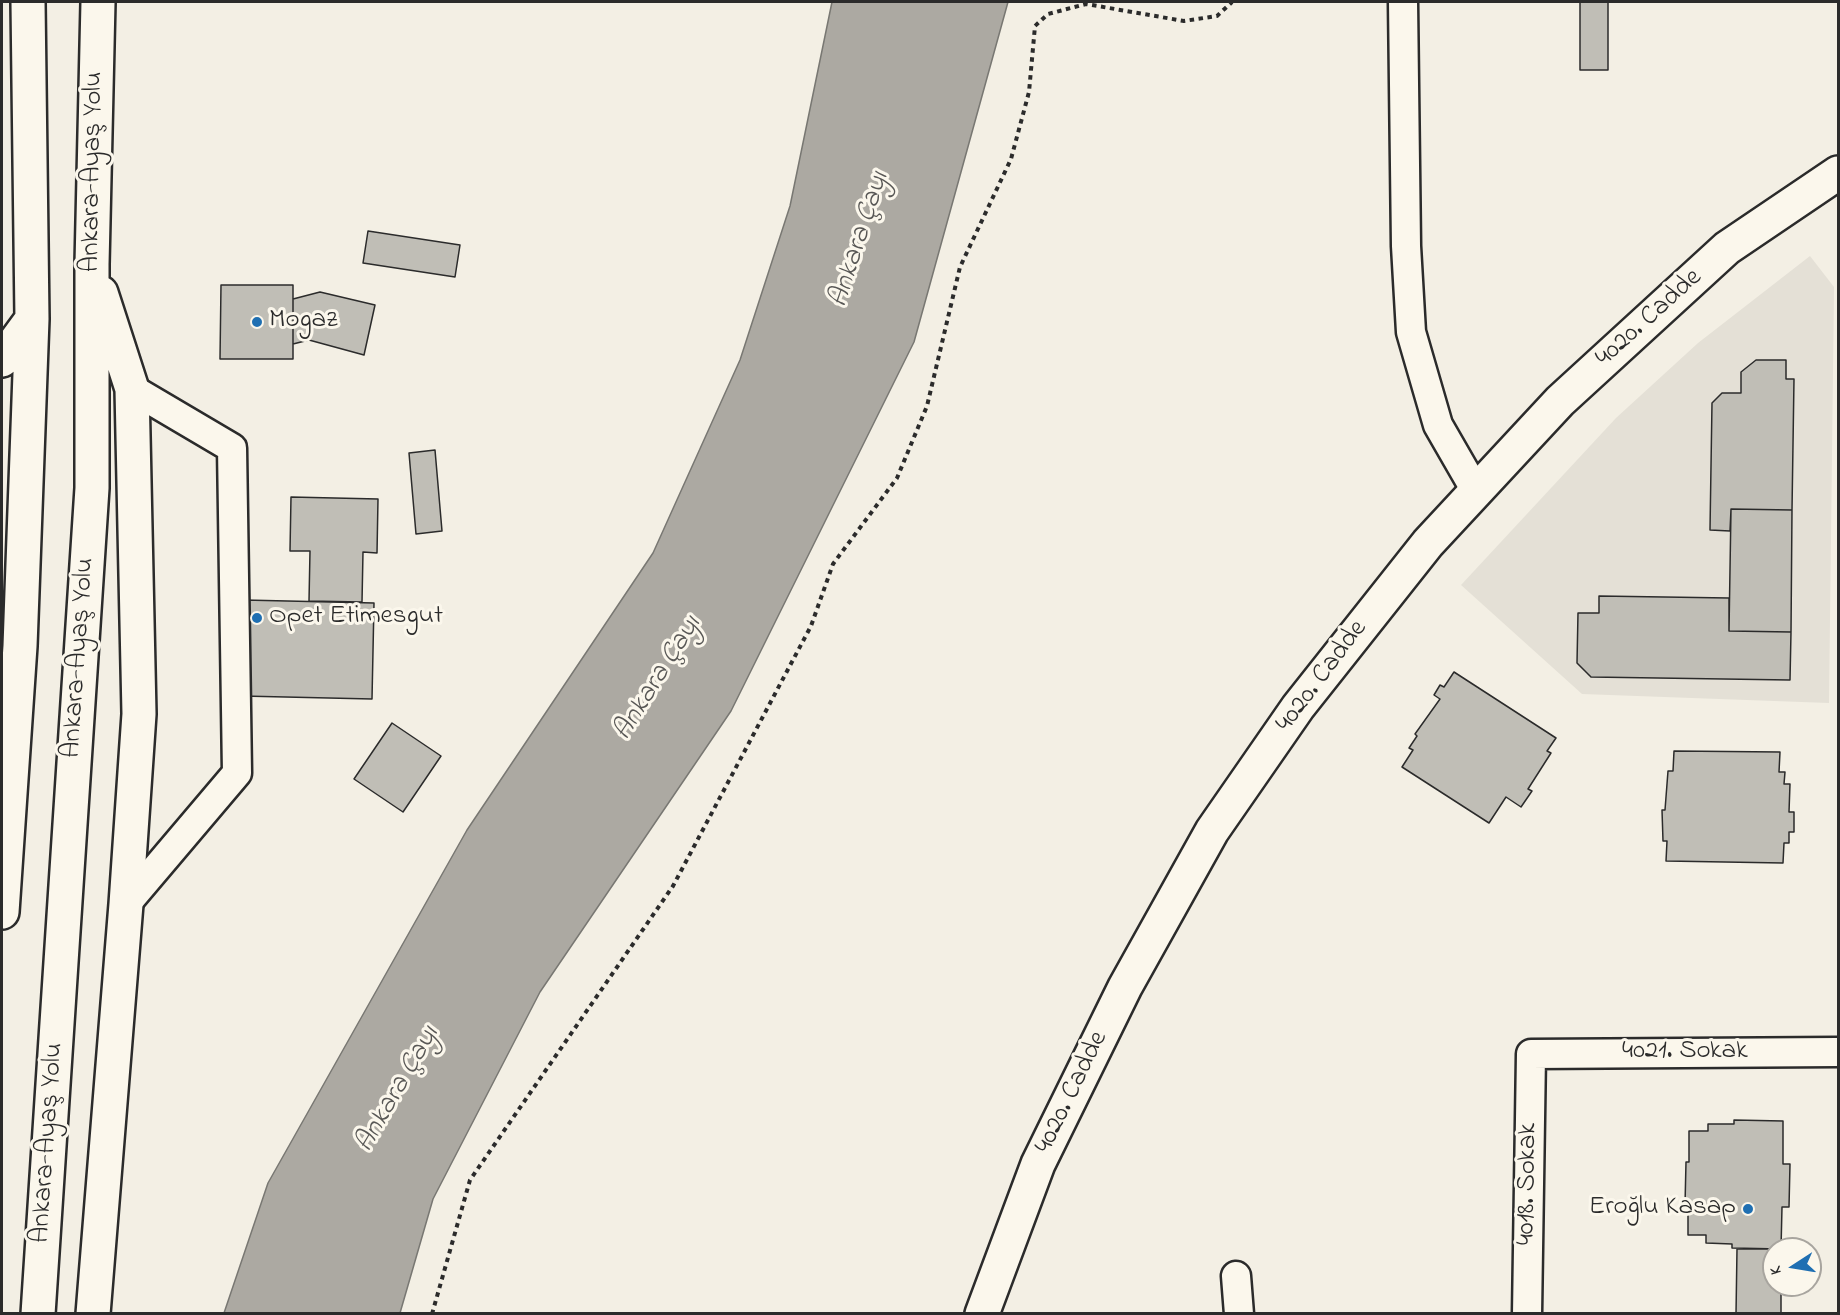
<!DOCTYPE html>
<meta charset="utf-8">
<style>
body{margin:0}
#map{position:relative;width:1840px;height:1315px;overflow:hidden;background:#f3efe4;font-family:"Indie Flower",sans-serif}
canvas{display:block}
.frame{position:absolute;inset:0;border:3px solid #2b2b2b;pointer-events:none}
.north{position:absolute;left:1762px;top:1237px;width:60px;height:60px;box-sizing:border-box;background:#fbf7ec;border:2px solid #a8a59f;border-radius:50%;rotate:258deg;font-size:16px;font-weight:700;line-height:24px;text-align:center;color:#2b2b2b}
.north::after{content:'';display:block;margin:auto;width:21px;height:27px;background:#1f6fb2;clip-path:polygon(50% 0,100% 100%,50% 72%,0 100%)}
</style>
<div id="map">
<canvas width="1840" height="1315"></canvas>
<div class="frame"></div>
<div class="north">K</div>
</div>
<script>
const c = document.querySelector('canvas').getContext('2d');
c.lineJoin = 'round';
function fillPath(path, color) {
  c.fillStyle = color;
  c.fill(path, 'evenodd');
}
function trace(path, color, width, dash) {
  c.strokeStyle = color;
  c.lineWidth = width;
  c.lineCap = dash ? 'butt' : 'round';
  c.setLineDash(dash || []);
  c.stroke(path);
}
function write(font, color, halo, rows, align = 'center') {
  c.font = font + ' "Indie Flower",sans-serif';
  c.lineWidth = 6;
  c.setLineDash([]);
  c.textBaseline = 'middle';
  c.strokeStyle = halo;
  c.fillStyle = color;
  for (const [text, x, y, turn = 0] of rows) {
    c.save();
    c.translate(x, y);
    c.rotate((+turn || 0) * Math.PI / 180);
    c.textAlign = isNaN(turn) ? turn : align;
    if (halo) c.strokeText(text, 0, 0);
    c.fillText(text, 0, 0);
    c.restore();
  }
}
fillPath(new Path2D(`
 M1810 256 1834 287 1829 703 1582 694 1461 585 1616 418 1698 343Z`), '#e4e0d6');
const water = new Path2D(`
 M832 2H1008L914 342 731 711 540 992 433 1199 400 1313H224L268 1183 467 830 653 553 740 360 790 206Z`);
fillPath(water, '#aca9a2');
trace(water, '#787772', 1.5);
const building = new Path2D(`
 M1580 2H1608V70H1580Z
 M368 231 460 245 455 277 363 263Z
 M221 285H293V359H220Z
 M320 292 375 305 364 355 309 340 293 344V299Z
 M1756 360H1786V379H1794L1792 510 1731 509 1730 531 1710 530 1712 403 1722 393H1741V372Z
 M435 450 442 531 416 534 409 453Z
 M291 497 378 499 377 553 363 552 362 602 309 601 310 551H290Z
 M1731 509 1792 510 1791 632 1729 631Z
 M1599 596 1729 598V631L1791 632 1790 680 1591 677 1577 663 1578 613H1599Z
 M244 600 374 603 372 699 242 696Z
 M1454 672 1556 738 1547 751 1551 753 1528 789 1532 791 1521 807 1506 797 1489 823 1402 767 1413 750 1409 748 1417 736 1415 734 1440 699 1434 695 1440 685 1444 687Z
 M392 723 441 756 403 812 354 779Z
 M1674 751 1780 752 1779 772H1785L1784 784H1790L1789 812H1794V832H1789V843H1784L1783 863 1666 861 1667 841H1663L1662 810H1665L1668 771H1673Z
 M1734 1120 1783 1121V1164H1790L1789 1207H1782L1781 1249 1732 1248V1244L1706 1243V1235H1688V1205H1685L1686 1162H1689V1131H1708V1124H1734Z
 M1737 1249H1776H1774V1285H1781V1314H1736Z`);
fillPath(building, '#c0beb6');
trace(building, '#2b2b2b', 1.5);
const street = new Path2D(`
 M1403 2 1406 246 1411 332 1438 425 1476 491
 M126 904 237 773 232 448 132 389
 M1236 1276 1239 1314
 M1527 1314 1531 1054 1838 1052`);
const secondary = new Path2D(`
 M982 1314 1038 1164 1125 987 1212 831 1298 707 1428 543 1560 401 1727 248 1838 173`);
const highway = new Path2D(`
 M2 360 32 319
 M2 912 20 646 32 319 28 2
 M38 1314 92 488V264L98 2
 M93 1314 126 904 139 714 132 389 101 293`);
trace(street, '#2b2b2b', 33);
trace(secondary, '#2b2b2b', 38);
trace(highway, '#2b2b2b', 38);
trace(new Path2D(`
 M432 1314 470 1180 673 886 811 626 833 564 897 478 927 406 960 267 1011 159 1029 92 1035 26 1048 14 1086 4 1184 21 1217 16 1232 2`), '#2b2b2b', 4, [4.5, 4.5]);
trace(street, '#fbf7ec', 28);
trace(secondary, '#fbf7ec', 33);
trace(highway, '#fbf7ec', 33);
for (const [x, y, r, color] of [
 [257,322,6,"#1f6fb2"],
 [257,618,6,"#1f6fb2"],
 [1748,1209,6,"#1f6fb2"]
]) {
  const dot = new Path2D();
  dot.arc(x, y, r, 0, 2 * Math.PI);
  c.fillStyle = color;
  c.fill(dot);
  trace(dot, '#fbf7ec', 2);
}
write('27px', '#2b2b2b', '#fbf7ec', [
 ["Ankara-Ayaş Yolu",94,172,-89],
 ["4020. Cadde",1650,319,-42],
 ["Ankara-Ayaş Yolu",80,658,-86],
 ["4020. Cadde",1323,677,-53],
 ["4021. Sokak",1685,1053],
 ["4020. Cadde",1073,1093,-64],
 ["Ankara-Ayaş Yolu",49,1143,-86],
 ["4018. Sokak",1529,1184,-89]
]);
write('27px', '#2b2b2b', '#fbf7ec', [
 ["Mogaz",269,322],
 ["Opet Etimesgut",269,618],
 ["Eroğlu Kasap",1736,1209,"right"]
], 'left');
write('italic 28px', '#585755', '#fbf7ec', [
 ["Ankara Çayı",861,240,-72],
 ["Ankara Çayı",659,679,-58],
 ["Ankara Çayı",399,1090,-60]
]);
</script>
